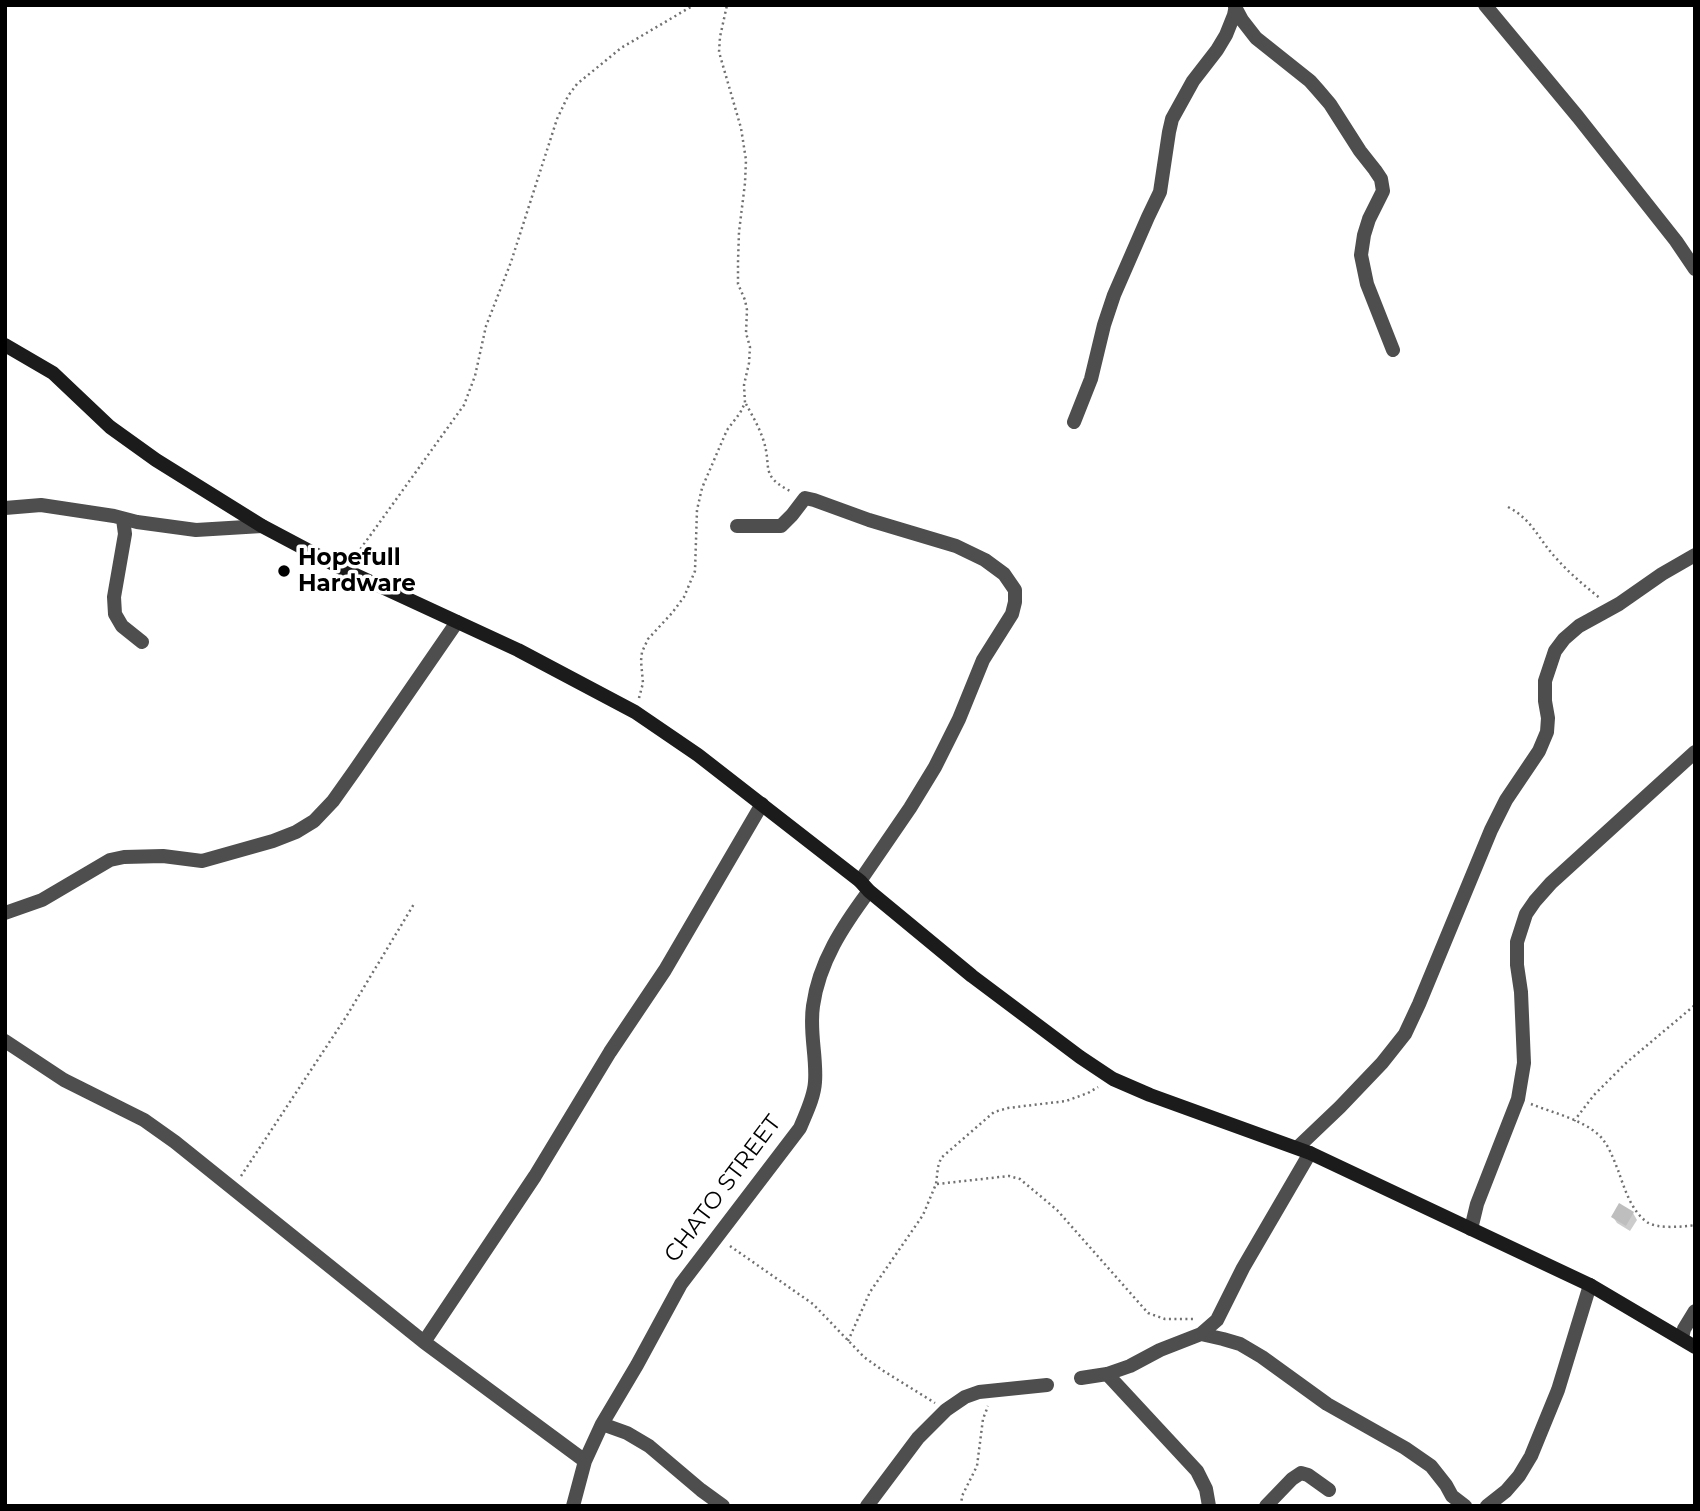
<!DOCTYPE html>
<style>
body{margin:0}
#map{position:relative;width:1700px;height:1511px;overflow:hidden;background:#fff;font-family:Montserrat,sans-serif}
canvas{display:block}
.frame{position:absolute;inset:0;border:7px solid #000;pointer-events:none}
</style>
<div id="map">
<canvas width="1700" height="1511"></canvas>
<div class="frame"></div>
</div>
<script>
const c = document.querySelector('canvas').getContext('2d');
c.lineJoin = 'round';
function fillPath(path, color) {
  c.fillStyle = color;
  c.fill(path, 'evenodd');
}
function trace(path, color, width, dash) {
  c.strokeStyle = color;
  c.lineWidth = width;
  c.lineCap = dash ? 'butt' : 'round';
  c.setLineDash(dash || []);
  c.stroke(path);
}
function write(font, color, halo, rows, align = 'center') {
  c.font = font + ' Montserrat,sans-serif';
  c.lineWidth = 7;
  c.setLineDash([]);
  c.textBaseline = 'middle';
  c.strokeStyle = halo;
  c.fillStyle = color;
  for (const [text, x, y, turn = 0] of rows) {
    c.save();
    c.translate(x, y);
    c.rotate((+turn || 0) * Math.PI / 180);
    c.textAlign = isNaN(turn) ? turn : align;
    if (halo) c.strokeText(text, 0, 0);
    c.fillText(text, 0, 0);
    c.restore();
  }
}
fillPath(new Path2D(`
 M1633 1213 1637 1220 1630 1231 1617 1223 1613 1217Z`), '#0003');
fillPath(new Path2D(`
 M1619 1203 1634 1212 1626 1226 1611 1217Z`), '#bebebe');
trace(new Path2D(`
 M746 404C752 415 759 427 763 439 773 468 758 475 792 492
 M1508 507C1533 520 1538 539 1556 558 1570 574 1585 586 1601 599
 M354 558 464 405 475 376 486 326 511 262 557 119 568 96 577 84 621 48 694 5
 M639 698 643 683 641 661 642 652 648 639 672 613 684 597 695 571 697 510 702 488 727 430 740 413 745 403 744 385 749 363 750 347 746 333 747 310 745 300 738 284V262L739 232 745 183 746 160 741 128 719 52 720 37 727 5
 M1531 1104C1553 1113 1582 1119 1600 1136 1609 1146 1613 1158 1618 1170 1624 1187 1631 1211 1647 1222 1656 1229 1683 1227 1695 1225
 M1574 1121 1594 1095 1626 1063 1695 1005
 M241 1176 346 1017 414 904
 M937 1184 1009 1176 1020 1179 1057 1210 1148 1313 1165 1319H1196
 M730 1246 813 1304 864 1357 882 1370 935 1403
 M848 1341 870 1292 923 1215 936 1184 938 1167 941 1158 994 1112 1008 1108 1066 1101 1088 1093 1098 1087
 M961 1506 962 1496 977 1466 983 1419 988 1406`), '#707070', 2.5, [2, 3.5]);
trace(new Path2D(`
 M1485 5 1578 117 1676 241 1695 269
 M1235 7 1242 20 1256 38 1310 81 1318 90 1330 104 1360 151 1375 170 1381 179 1383 191 1369 219 1364 235 1361 255 1367 284 1393 350
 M1074 422 1091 379 1104 325 1114 295 1148 217 1160 192 1169 132 1172 119 1193 81 1217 50 1226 35 1234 15 1236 5
 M5 508 41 505 114 516 137 522 196 530 262 526
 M123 519 125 534 114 597 115 614 122 626 142 642
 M737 526H781L792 515 805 498 814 500 869 520 956 546 985 560 1004 574 1015 590V602L1012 614 983 660 959 719 935 767 910 808 860 881
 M5 913 42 900 110 860 124 857 163 856 202 861 273 841 296 832 314 821 333 801 355 770 457 622
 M5 1041 64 1080 144 1120 175 1142 424 1342 585 1461
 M1298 1147 1340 1107 1382 1063 1405 1034 1419 1004 1491 830 1506 800 1539 751 1547 732 1548 718 1545 701V681L1555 651 1564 639 1579 626 1619 604 1662 574 1695 555
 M1471 1229 1477 1204 1518 1099 1524 1063 1521 992 1517 965V942L1526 914 1535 901 1551 883 1695 752
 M1201 1334 1223 1339 1240 1344 1262 1357 1327 1404 1405 1448 1431 1466 1446 1485 1452 1496 1465 1506
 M1682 1338 1684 1329 1695 1311
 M424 1342 535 1176 610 1052 665 970 762 804
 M1107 1374 1197 1471 1206 1489 1209 1506
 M1081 1378 1107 1374 1130 1366 1160 1350 1201 1334 1217 1320 1243 1268 1310 1153
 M602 1424 627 1433 649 1446 701 1490 723 1506
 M573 1506 585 1461 602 1424 637 1365 681 1284 800 1128C806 1113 814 1098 815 1082 817 1057 809 1032 813 1006 819 962 843 926 869 891
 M867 1506 918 1438 946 1410 965 1397 979 1392 1047 1385
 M1266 1506 1292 1479 1301 1473 1308 1475 1329 1490
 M1487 1506 1506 1491 1519 1476 1531 1456 1558 1390 1590 1285`), '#4e4e4e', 14);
trace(new Path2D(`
 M5 345 53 373 110 427 156 460 262 526 345 570 518 650 635 712 698 755 860 881 869 891 972 976 1080 1057 1113 1079 1150 1095 1310 1153 1590 1285 1695 1347`), '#1b1b1b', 14);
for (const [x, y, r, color] of [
 [284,571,7,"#000"]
]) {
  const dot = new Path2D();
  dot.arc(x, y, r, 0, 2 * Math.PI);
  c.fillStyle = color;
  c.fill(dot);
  trace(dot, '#fff', 2.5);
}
write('bold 23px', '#000', '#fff', [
 ["Hopefull",298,558],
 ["Hardware",298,584]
], 'left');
write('23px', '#000', '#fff', [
 ["CHATO STREET",723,1189,-53]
]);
</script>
